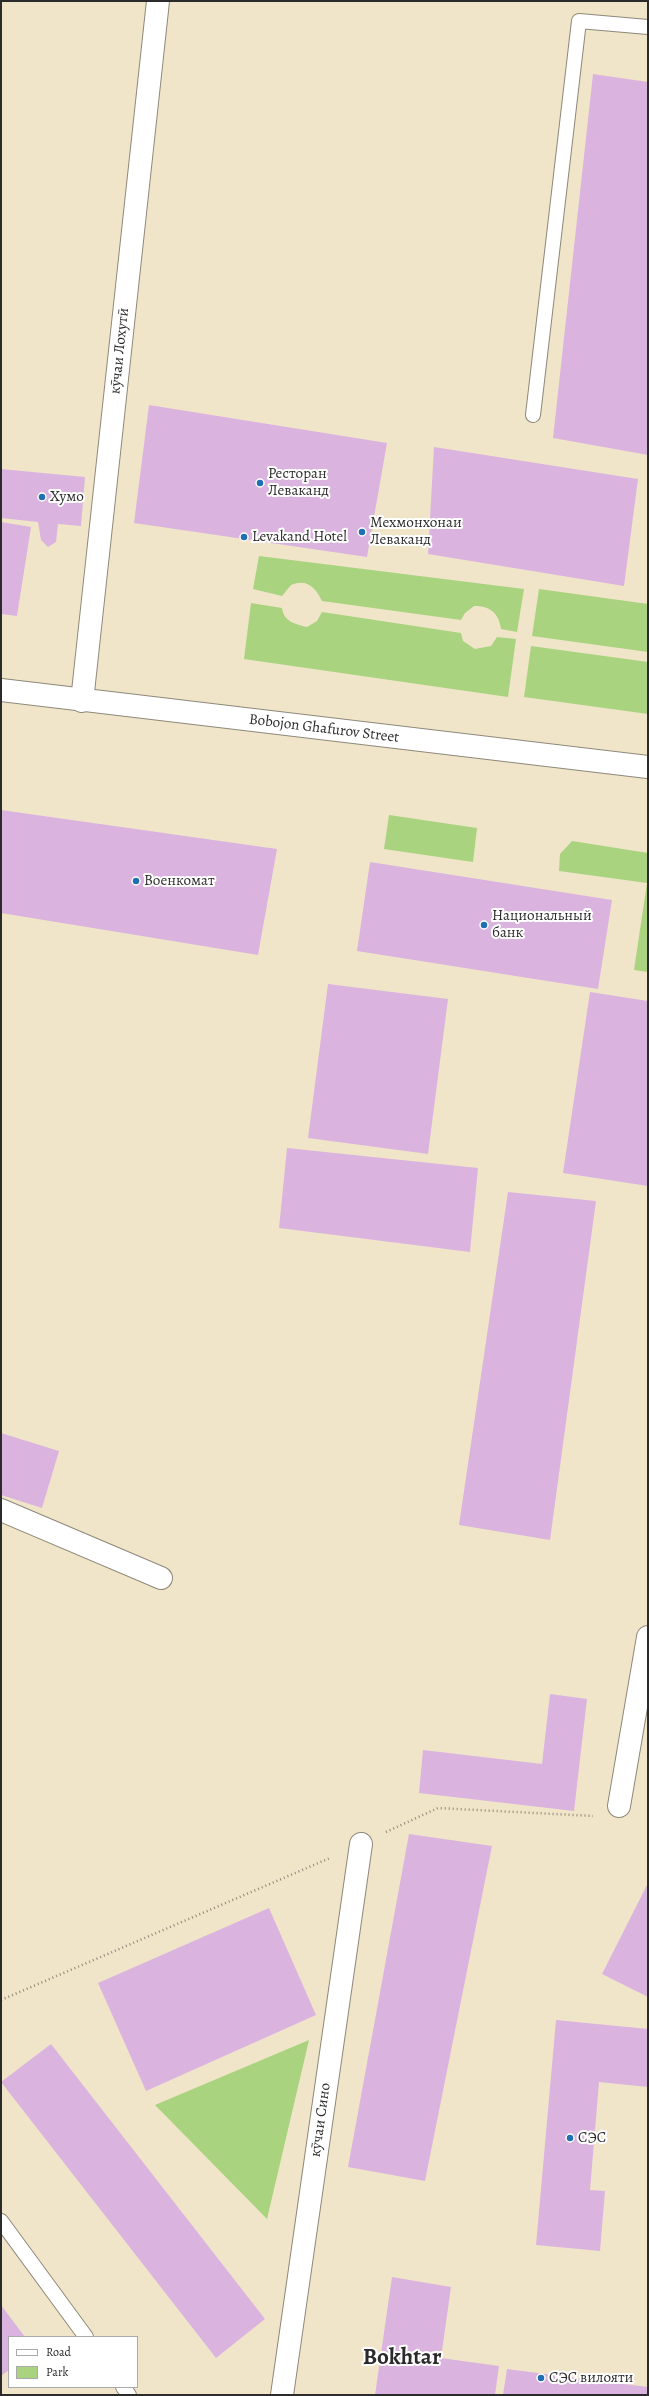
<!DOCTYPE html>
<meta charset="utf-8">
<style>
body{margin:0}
#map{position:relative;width:649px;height:2396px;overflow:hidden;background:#f0e5c9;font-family:Alegreya,serif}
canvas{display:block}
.frame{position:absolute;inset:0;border:2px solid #2b2b2b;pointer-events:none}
.legend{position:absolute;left:8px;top:2336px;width:130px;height:52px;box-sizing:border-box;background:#fff;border:1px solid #aaa;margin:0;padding:5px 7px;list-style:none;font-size:12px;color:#2b2b2b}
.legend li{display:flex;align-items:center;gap:8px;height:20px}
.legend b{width:20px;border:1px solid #aaa}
</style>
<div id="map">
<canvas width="649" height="2396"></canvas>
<div class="frame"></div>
<ul class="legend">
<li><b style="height:5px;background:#fff"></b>Road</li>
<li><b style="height:11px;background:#a9d37f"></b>Park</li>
</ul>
</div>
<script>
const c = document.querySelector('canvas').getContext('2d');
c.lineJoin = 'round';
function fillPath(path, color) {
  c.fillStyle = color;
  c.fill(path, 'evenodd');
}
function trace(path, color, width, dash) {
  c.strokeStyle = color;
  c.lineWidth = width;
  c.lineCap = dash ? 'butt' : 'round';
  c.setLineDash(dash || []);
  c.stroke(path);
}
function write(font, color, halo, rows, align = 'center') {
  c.font = font + ' Alegreya,serif';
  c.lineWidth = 4;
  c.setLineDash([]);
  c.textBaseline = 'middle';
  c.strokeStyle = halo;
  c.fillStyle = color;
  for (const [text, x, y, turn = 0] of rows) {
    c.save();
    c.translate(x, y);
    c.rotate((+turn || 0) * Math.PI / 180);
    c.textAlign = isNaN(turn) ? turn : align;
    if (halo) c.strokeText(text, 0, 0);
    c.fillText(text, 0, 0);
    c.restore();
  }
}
fillPath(new Path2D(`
 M259 556 524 589 517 632 501 629C499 613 490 606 474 606L465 613 461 620 322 601C316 588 307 578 291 585L282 596 253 589Z
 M539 589 648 604V652L532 636Z
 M251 603 282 608C284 622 295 624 307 627L317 621 322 612 461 633 463 641 475 649 491 646 497 637 516 639 508 697 244 659Z
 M531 646 648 662V714L524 697Z
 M389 815 477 828 473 862 384 849Z
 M572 841 648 853V972L634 970 647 883 559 871 560 854Z
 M309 2040 267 2219 155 2105Z`), '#a9d37f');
fillPath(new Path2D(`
 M593 74 648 82V455L553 438Z
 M149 405 387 443 367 557 134 523Z
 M434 447 638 479 624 586 428 554Z
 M1 469 85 477 81 526 58 524 56 542 48 547 41 540 38 522 1 518Z
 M1 522 31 527 17 616 1 614Z
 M1 810 277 849 258 955 1 913Z
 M370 862 612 900 598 989 357 951Z
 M328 984 448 999 428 1154 308 1138Z
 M590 992 648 1001V1186L563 1173Z
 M287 1148 478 1168 470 1252 279 1228Z
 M508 1192 596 1201 550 1540 459 1525Z
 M1 1433 59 1451 42 1508 1 1495Z
 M550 1694 587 1699 574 1811 419 1793 423 1750 542 1764Z
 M409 1834 492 1846 425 2181 348 2167Z
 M648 1883V1997L602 1974Z
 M269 1908 316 2015 146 2091 98 1983Z
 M556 2020 648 2029V2087L599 2082 590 2190 605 2191 600 2251 536 2245Z
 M51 2044 265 2319 216 2358 1 2082Z
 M392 2277 451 2287 441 2358 499 2366 495 2395H375Z
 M1 2305 25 2337H9V2370L1 2376Z
 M507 2369 648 2387V2395H503Z`), '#dab4df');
const service = new Path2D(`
 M533 415 579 21 648 27
 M1 2221 86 2337
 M123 2387 129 2395`);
const minor = new Path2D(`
 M82 701 158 1
 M1 1510 161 1578
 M619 1806 648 1637
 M282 2395 361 1844`);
const tertiary = new Path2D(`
 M1 690 648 767`);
trace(service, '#8e887a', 16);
trace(minor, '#8e887a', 24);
trace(tertiary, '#8e887a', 24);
trace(new Path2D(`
 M386 1832 438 1808 593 1816
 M1 2000 330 1858`), '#8e887a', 2.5, [1, 3]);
trace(service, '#fff', 14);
trace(minor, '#fff', 22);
trace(tertiary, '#fff', 22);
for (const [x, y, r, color] of [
 [260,483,4,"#1f6fb2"],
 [42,497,4,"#1f6fb2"],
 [362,532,4,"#1f6fb2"],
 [244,537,4,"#1f6fb2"],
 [136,881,4,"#1f6fb2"],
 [484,925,4,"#1f6fb2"],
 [570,2138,4,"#1f6fb2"],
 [541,2378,4,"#1f6fb2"]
]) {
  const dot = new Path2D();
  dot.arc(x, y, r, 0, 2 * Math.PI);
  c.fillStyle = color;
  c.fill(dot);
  trace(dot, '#fff', 1.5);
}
write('15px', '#2b2b2b', '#fff', [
 ["кӯчаи Лохутӣ",120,351,-84],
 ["Bobojon Ghafurov Street",324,729,7],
 ["кӯчаи Сино",321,2120,-82]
]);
write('15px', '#2b2b2b', '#fff', [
 ["Ресторан",268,474],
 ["Леваканд",268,491],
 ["Хумо",50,497],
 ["Мехмонхонаи",370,523],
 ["Леваканд",370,540],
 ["Levakand Hotel",252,537],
 ["Военкомат",144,881],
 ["Национальный",492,916],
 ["банк",492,933],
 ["СЭС",578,2138],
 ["СЭС вилояти",549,2378]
], 'left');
write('bold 23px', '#2b2b2b', '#fff', [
 ["Bokhtar",402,2358]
]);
</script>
